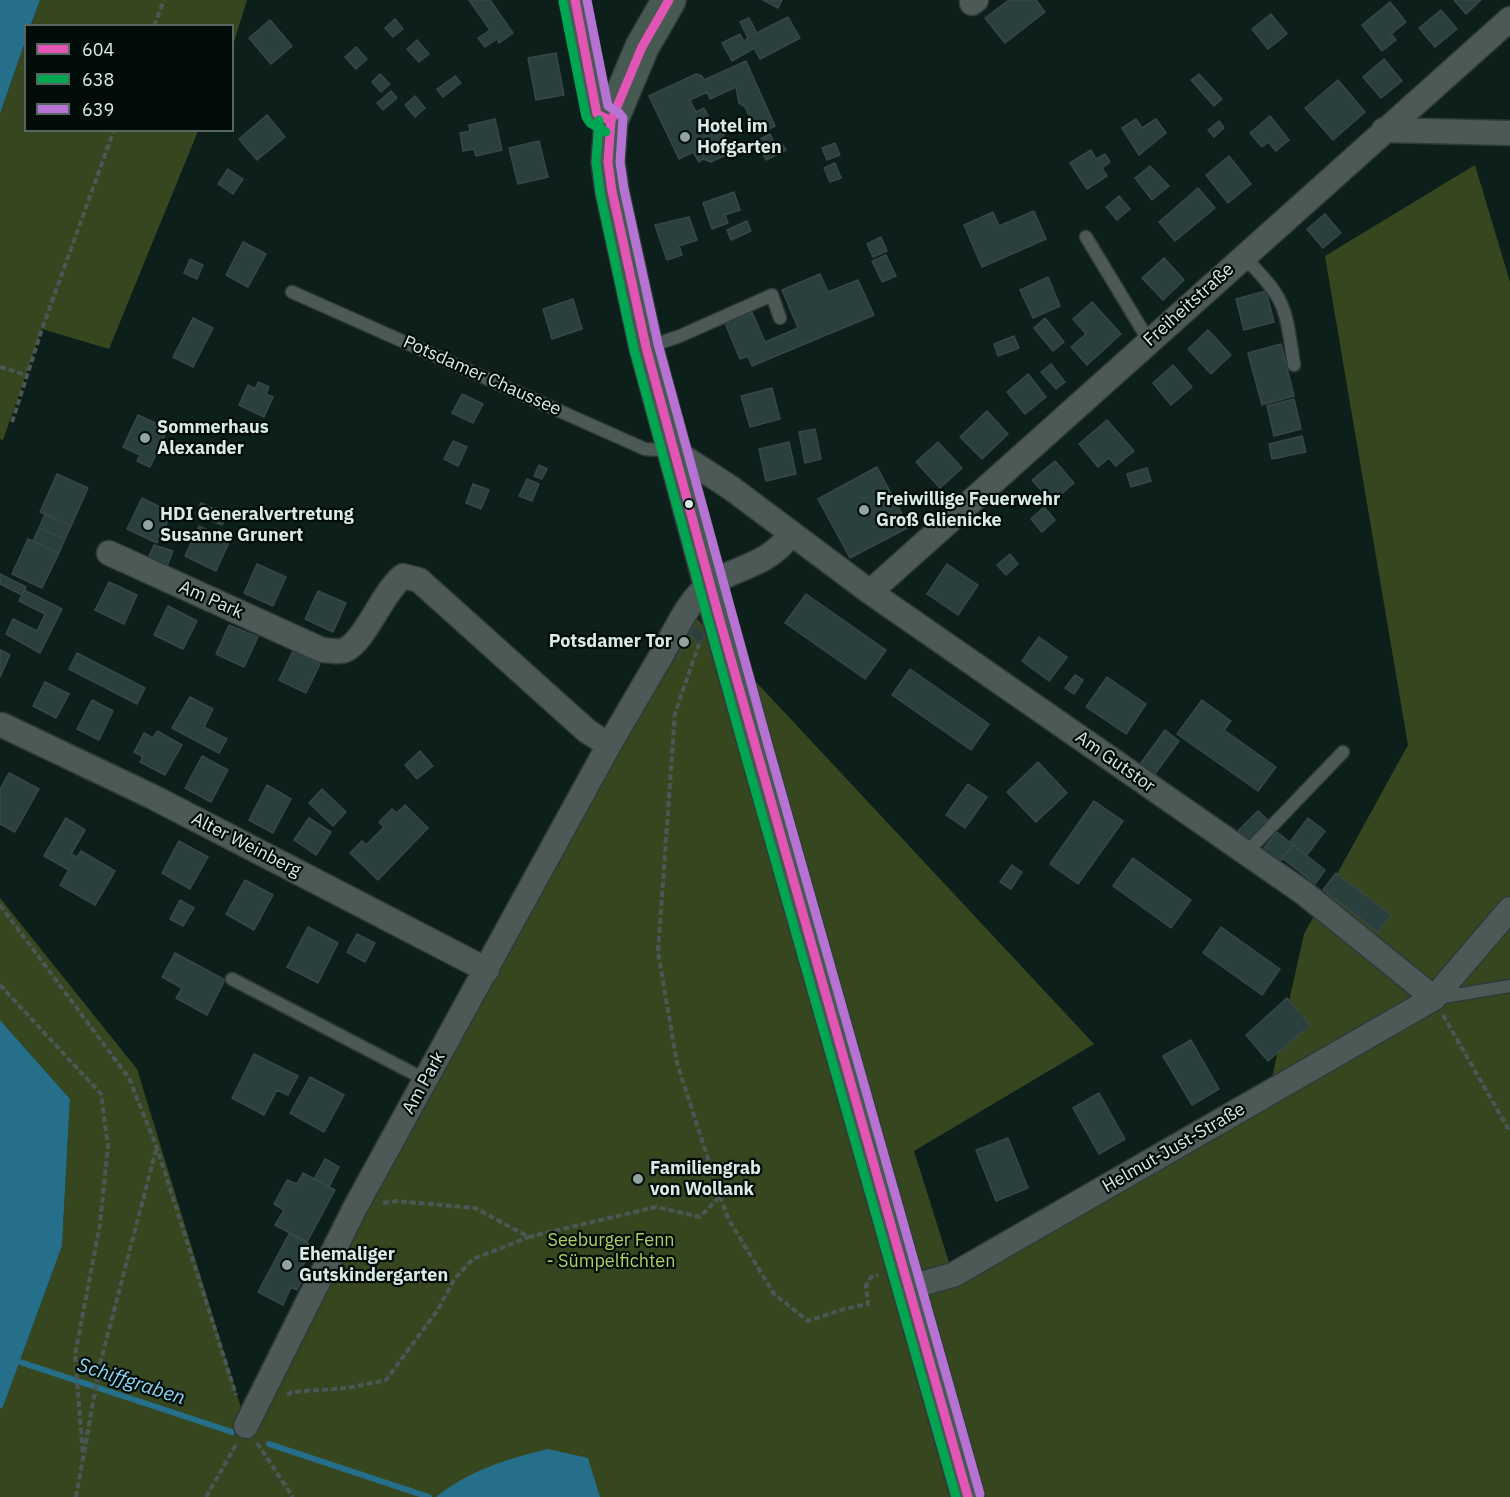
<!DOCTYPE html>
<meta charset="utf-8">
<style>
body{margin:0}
#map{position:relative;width:1510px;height:1497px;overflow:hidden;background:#0c1f1b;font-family:"IBM Plex Sans",sans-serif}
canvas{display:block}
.legend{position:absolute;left:24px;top:24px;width:210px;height:108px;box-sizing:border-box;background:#020d0a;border:2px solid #586662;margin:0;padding:8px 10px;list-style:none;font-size:18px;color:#d9ebe6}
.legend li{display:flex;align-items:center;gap:12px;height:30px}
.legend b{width:30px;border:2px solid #586662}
</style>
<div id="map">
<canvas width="1510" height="1497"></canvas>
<ul class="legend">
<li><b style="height:8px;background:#e255b5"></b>604</li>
<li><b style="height:8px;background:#00a651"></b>638</li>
<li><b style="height:8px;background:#b673d3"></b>639</li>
</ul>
</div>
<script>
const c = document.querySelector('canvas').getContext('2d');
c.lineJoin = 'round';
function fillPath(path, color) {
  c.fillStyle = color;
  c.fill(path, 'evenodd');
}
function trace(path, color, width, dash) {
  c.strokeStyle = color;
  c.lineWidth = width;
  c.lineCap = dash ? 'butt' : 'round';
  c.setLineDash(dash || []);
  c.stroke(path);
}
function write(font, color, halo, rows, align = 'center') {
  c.font = font + ' "IBM Plex Sans",sans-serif';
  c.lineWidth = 4.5;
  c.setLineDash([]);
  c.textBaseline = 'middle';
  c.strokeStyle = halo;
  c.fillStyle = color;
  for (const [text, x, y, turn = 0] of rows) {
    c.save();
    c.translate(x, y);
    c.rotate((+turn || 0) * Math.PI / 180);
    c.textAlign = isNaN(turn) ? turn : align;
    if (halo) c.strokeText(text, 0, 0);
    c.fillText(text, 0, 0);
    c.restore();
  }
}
fillPath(new Path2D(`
 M40 0H247L233 45 232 26H31Z
 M25 42 26 130 198 131 109 349 42 329 3 440 0 439V114Z
 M1475 165 1510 282V1497H0V1409L3 1407 62 1246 70 1099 0 1020V898L137 1069 246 1424 688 609 1094 1044 914 1151 953 1275 1267 1100 1304 934 1408 745 1325 256Z`), '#364720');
fillPath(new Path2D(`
 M0 0H40L31 25 26 26 25 42 0 114Z
 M0 1020 70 1099 62 1246 3 1407 0 1409Z
 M548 1449 588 1458 600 1497H436C470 1470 507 1459 548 1449Z`), '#266f8b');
trace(new Path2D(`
 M20 1362 232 1432
 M269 1444 429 1497`), '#266f8b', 6);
const building = new Path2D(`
 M469 0H490L513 33 499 43 497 39 485 47 478 38 490 30Z
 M763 0H782L778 8Z
 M1009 0H1036L1045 12 1005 43 985 18Z
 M1454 0H1481L1466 14Z
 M1390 2 1406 22 1391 34 1396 40 1382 51 1362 25Z
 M1441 10 1457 29 1435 47 1419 28Z
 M1271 14 1287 34 1268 49 1252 29Z
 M788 17 800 38 760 59 754 48 732 61 722 43 740 34 744 41 748 38 740 22 749 18 757 33Z
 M395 19 403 29 393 37 385 28Z
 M270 20 292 46 271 64 249 38Z
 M417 40 429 54 419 62 407 49Z
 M356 47 367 59 356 69 345 57Z
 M556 53 564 95 536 100 528 58Z
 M1384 59 1402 81 1381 98 1363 77Z
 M746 61 775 126 757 134 745 107 739 103 736 87 710 99 707 92 690 100 696 112 704 108 714 127 722 131 729 146 726 155 711 162 703 159 699 162 693 152 679 159 649 96 696 74 702 76 704 80Z
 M380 74 390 84 381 92 372 82Z
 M1199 74 1222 99 1214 106 1191 80Z
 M455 76 461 83 443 97 437 89Z
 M1338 80 1365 112 1333 140 1305 108Z
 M391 91 397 98 383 110 377 103Z
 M415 96 425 108 415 117 405 105Z
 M267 115 285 137 257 160 239 139Z
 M1270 116 1289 140 1276 151 1268 142 1262 147 1250 133Z
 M495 119 502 150 476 156 474 149 463 151 460 133 470 131 469 125Z
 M1136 119 1142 128 1156 119 1166 133 1139 155 1122 128Z
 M1219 121 1224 128 1214 137 1208 130Z
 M770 134 777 147 782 144 786 150 766 160 756 141Z
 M539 141 548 177 518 184 509 148Z
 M835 143 840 155 827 160 822 148Z
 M1091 150 1096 159 1105 154 1110 162 1102 168 1107 176 1087 189 1070 163Z
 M1229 156 1251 184 1228 203 1206 175Z
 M835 163 841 178 830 182 824 168Z
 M1150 166 1169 186 1152 200 1135 178Z
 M228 169 243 179 233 194 218 184Z
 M1198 188 1215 208 1175 241 1159 222Z
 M734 192 740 210 725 215 728 223 712 229 703 203Z
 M1119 196 1130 209 1117 220 1106 207Z
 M1034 211 1046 239 982 267 964 225 993 212 999 226Z
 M1325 214 1341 233 1323 248 1307 229Z
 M689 217 697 240 679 246 682 255 667 260 655 225Z
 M747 221 751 231 731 240 727 230Z
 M881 237 887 251 873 257 867 244Z
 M243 242 266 254 248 287 226 275Z
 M886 255 896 276 882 282 872 261Z
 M1164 258 1184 280 1163 300 1142 278Z
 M190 259 203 265 197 279 184 273Z
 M820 274 828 292 858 280 874 315 752 366 748 356 740 359 725 323 752 312 765 342 798 328 782 290Z
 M1048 277 1060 306 1033 318 1020 290Z
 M1266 291 1274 322 1244 330 1236 299Z
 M573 299 582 329 552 339 543 309Z
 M1092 302 1121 334 1087 365 1071 347 1086 334 1073 319Z
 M193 318 213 328 193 367 173 357Z
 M1045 318 1064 342 1053 351 1034 328Z
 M1208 330 1231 355 1211 374 1188 349Z
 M1014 336 1019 348 998 356 994 344Z
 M1281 344 1294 396 1262 405 1248 353Z
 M1051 364 1065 382 1056 389 1041 372Z
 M1173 365 1192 387 1171 405 1153 383Z
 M1028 374 1046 397 1025 414 1007 392Z
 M258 382 269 387 266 394 273 397 264 417 239 405 248 385 255 389Z
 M772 388 780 419 750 427 741 396Z
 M462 394 483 404 473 423 452 413Z
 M1294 399 1301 429 1274 436 1267 406Z
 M987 411 1008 434 982 459 960 437Z
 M138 415 168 429 150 467 137 461 140 455 123 447Z
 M1107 420 1134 451 1116 466 1109 458 1098 467 1079 444Z
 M815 429 821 459 805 463 799 432Z
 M1302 436 1306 452 1272 459 1269 444Z
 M453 441 467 447 458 466 444 459Z
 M789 442 796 474 766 481 759 449Z
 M938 442 962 468 940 488 916 462Z
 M1055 461 1074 483 1052 502 1032 480Z
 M539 465 547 469 542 479 534 476Z
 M877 467 909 527 850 558 818 499Z
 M1147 468 1151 481 1131 487 1127 474Z
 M57 474 88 488 71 526 40 512Z
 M527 479 539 484 532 501 519 496Z
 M473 484 489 490 481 509 466 503Z
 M142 498 172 513 157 543 127 529Z
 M201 503 227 515 222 525 196 514Z
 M1044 507 1055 520 1042 532 1031 519Z
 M45 514 71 526 65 539 39 528Z
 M199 526 230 540 216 571 185 556Z
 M39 528 65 539 59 553 33 541Z
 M28 539 59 553 42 588 12 574Z
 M154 545 173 551 165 571 146 563Z
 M1010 554 1018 564 1006 575 997 565Z
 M257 564 286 577 273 606 244 593Z
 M947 564 978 585 958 615 927 594Z
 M0 574 26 587 22 595 0 584Z
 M109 582 137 595 124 624 95 610Z
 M24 590 62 609 40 653 6 634 13 619 37 631 45 614 19 601Z
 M318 591 346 603 333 632 305 619Z
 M806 594 886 650 865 679 785 623Z
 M168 606 197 621 183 649 154 635Z
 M229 625 258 637 244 667 216 654Z
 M696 626 705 635 702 640 697 643 691 634 676 659 654 645 656 641 676 653 689 632Z
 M1039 637 1067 657 1049 681 1022 661Z
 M0 650 10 655 0 677Z
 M293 651 320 664 306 693 279 680Z
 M77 653 145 688 137 704 69 669Z
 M910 669 989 724 971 750 892 695Z
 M1075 675 1083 680 1074 694 1065 688Z
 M1107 677 1146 704 1126 734 1086 707Z
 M45 682 69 694 56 718 33 706Z
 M190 697 213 709 204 727 227 739 219 753 172 728Z
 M92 700 113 711 99 740 77 729Z
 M1202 700 1231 721 1224 730 1276 767 1258 791 1177 734Z
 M1165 730 1179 741 1152 778 1138 767Z
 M157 731 182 745 165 775 140 762 143 757 134 752 144 733 153 738Z
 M420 751 433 766 417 779 405 765Z
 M202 756 228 770 211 802 185 788Z
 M1038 762 1067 793 1036 822 1007 792Z
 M9 773 39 789 15 832 0 824V789Z
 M968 784 987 797 965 828 946 815Z
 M267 785 291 799 273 833 249 820Z
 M322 789 346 812 333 826 309 803Z
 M1094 801 1123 821 1078 884 1050 864Z
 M405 805 428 828 378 880 350 853 362 841 366 845 384 827 379 822 392 809 397 813Z
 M1258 811 1270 822 1250 843 1238 831Z
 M66 818 85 830 71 854 77 857 81 851 115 871 95 905 60 885 69 870 44 856Z
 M309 818 331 832 316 855 294 840Z
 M1308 818 1325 831 1307 855 1290 842Z
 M1277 832 1293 845 1276 867 1259 854Z
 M179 841 208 857 190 889 162 873Z
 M1293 845 1325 870 1315 884 1282 858Z
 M1133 858 1191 900 1171 928 1113 886Z
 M1012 865 1022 872 1011 889 1000 882Z
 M1336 873 1391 915 1378 932 1323 890Z
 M245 880 273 895 254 930 226 914Z
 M180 900 194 908 183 926 170 919Z
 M308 927 338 943 318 983 287 967Z
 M1221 927 1280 969 1262 995 1203 953Z
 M357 934 375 943 365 962 347 952Z
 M175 953 225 980 207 1015 176 998 182 988 162 977Z
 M1287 998 1310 1025 1268 1061 1246 1035Z
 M1191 1040 1219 1089 1192 1105 1163 1056Z
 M254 1054 298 1076 288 1095 277 1090 264 1115 232 1098Z
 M310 1077 344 1095 324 1132 290 1113Z
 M1099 1093 1125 1139 1099 1154 1073 1108Z
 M1008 1138 1028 1188 996 1201 976 1150Z
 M325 1159 339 1167 329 1187 314 1179Z
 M303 1173 335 1190 307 1242 275 1225 284 1210 274 1204 287 1180 297 1184Z
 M289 1234 309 1244 303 1254 308 1256 299 1273 304 1276 297 1290 291 1287 283 1305 258 1292Z`);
fillPath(building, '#29403f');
trace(building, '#384745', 1.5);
const lane = new Path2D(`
 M1086 237 1149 341
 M1243 256C1287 300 1285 306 1294 365
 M292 292 645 449 673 451
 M648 347 680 336 772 295 780 318
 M1246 853 1343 752
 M232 979 426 1080
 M1438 998 1510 986`);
const street = new Path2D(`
 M575 0 597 114 611 121
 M972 3 976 0
 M1384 130 1510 133
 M674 451 731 488 870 592 1304 893 1434 998
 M109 553 322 650C329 650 339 653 345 650 366 640 381 594 403 576L419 580 587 731 609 745
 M870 592 1510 19
 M666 647C678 626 691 596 712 583 742 565 768 565 790 535
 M2 725 153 797 487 970
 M910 1287 953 1275 1434 998 1510 909
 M246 1426 356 1206 609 745 664 651`);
const primary = new Path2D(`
 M669 0 642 47 611 121 608 162 612 191 646 347 719 617 968 1497`);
trace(lane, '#2e3a37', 15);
trace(street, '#2e3a37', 27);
trace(primary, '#2e3a37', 36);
trace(new Path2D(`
 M154 26 164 0
 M0 367 26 375
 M12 422 42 329 114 130
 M0 905 129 1078 157 1148 236 1395
 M0 985 101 1094 108 1146 100 1224 75 1355 83 1455
 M1443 1015 1510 1132
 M720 1196 729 1220 774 1294 808 1321 844 1309 868 1304 866 1286 871 1277 878 1275
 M383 1203 396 1201 475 1208 529 1237 656 1207 700 1217 720 1196 677 1063 658 952 675 713 699 644
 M287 1395 292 1392 347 1388 386 1380 437 1311 455 1278 473 1259 529 1237
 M257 1443 293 1497
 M76 1497 100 1364 156 1150
 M206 1497 237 1443`), '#4a5754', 4, [6, 3]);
trace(lane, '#4c5956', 12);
trace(street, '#4c5956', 24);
trace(primary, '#475a52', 33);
trace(new Path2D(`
 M575 0 597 114 611 121
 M669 0 642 47 611 121 608 162 612 191 646 347 719 617 968 1497`), '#e255b5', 9);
trace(new Path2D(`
 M563 2 586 117 590 123 606 132
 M599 120 596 162 600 193 634 350 744 751 956 1497`), '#00a651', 9);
trace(new Path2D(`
 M587 0 608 106 618 112 623 118 620 162 624 189 658 344 768 745 980 1494`), '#b673d3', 9);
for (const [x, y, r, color] of [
 [685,137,6,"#91a49f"],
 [145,438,6,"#91a49f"],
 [689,504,5,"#d9ebe6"],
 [864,510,6,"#91a49f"],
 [148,525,6,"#91a49f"],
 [684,642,6,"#91a49f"],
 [638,1179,6,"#91a49f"],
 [287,1265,6,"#91a49f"]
]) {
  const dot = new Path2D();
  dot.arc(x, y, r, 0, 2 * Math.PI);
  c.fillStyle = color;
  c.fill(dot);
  trace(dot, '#020d0a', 2);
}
write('bold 18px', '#d9ebe6', '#020d0a', [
 ["Hotel im",697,127],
 ["Hofgarten",697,148],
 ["Sommerhaus",157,428],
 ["Alexander",157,449],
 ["Freiwillige Feuerwehr",876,500],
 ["Groß Glienicke",876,521],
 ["HDI Generalvertretung",160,515],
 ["Susanne Grunert",160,536],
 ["Potsdamer Tor",672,642,"right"],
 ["Familiengrab",650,1169],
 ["von Wollank",650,1190],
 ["Ehemaliger",299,1255],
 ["Gutskindergarten",299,1276]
], 'left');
write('18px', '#d9ebe6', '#020d0a', [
 ["Freiheitstraße",1189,305,-42],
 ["Potsdamer Chaussee",482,376,24],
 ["Am Park",211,600,24],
 ["Am Gutstor",1115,762,35],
 ["Alter Weinberg",246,845,27],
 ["Am Park",424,1083,-61],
 ["Helmut-Just-Straße",1174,1148,-30]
]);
write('18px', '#abd269', '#020d0a', [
 ["Seeburger Fenn",611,1241],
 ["- Sümpelfichten",611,1262]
]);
write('italic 20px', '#8dd5f5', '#020d0a', [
 ["Schiffgraben",131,1382,18]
]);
</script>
